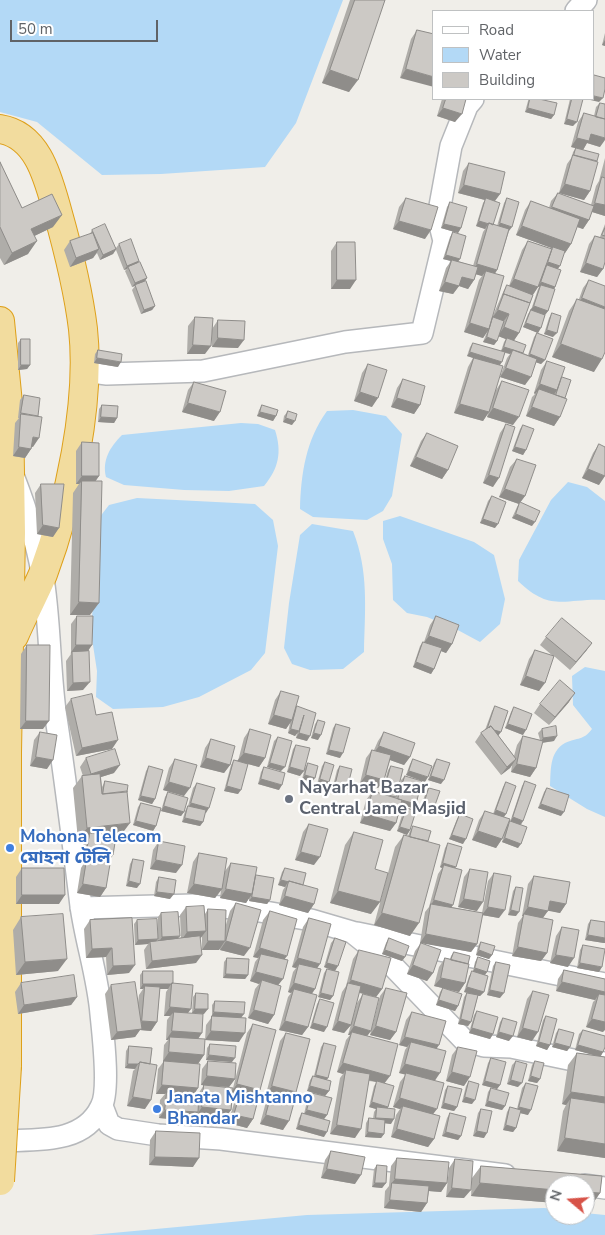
<!DOCTYPE html>
<meta charset="utf-8">
<style>
body{margin:0}
#map{position:relative;width:605px;height:1235px;overflow:hidden;background:#f0eee9;font-family:"Nunito Sans",sans-serif}
canvas{display:block}
.legend{position:absolute;left:432px;top:10px;width:162px;height:90px;box-sizing:border-box;background:#fff;border:1px solid #bfc1c2;margin:0;padding:6px 9px;list-style:none;font-size:15px;color:#606367}
.legend li{display:flex;align-items:center;gap:10px;height:25px}
.legend b{width:25px;border:1px solid #bfc1c2}
.north{position:absolute;left:545px;top:1175px;width:50px;height:50px;box-sizing:border-box;background:#fff;border:1px solid #bfc1c2;border-radius:50%;rotate:288deg;font-size:14px;font-weight:700;line-height:20px;text-align:center;color:#606367}
.north::after{content:'';display:block;margin:auto;width:18px;height:22px;background:#d75348;clip-path:polygon(50% 0,100% 100%,50% 72%,0 100%)}
.scale{position:absolute;left:10px;top:20px;width:148px;height:22px;box-sizing:border-box;border:2px solid #606367;border-top:0;padding-left:6px;font-size:15px;line-height:18px;white-space:nowrap;color:#606367;-webkit-text-stroke:4px #fff;paint-order:stroke}
</style>
<div id="map">
<canvas width="605" height="1235"></canvas>
<ul class="legend">
<li><b style="height:6px;background:#fff"></b>Road</li>
<li><b style="height:14px;background:#b3d9f6"></b>Water</li>
<li><b style="height:14px;background:#ccc9c5"></b>Building</li>
</ul>
<div class="north">N</div>
<div class="scale">50 m</div>
</div>
<script>
const c = document.querySelector('canvas').getContext('2d');
c.lineJoin = 'round';
function fillPath(path, color) {
  c.fillStyle = color;
  c.fill(path, 'evenodd');
}
function trace(path, color, width, dash) {
  c.strokeStyle = color;
  c.lineWidth = width;
  c.lineCap = dash ? 'butt' : 'round';
  c.setLineDash(dash || []);
  c.stroke(path);
}
function write(font, color, halo, rows, align = 'center') {
  c.font = font + ' "Nunito Sans","Noto Sans Bengali",sans-serif';
  c.lineWidth = 4.5;
  c.setLineDash([]);
  c.textBaseline = 'middle';
  c.strokeStyle = halo;
  c.fillStyle = color;
  for (const [text, x, y, turn = 0] of rows) {
    c.save();
    c.translate(x, y);
    c.rotate((+turn || 0) * Math.PI / 180);
    c.textAlign = isNaN(turn) ? turn : align;
    if (halo) c.strokeText(text, 0, 0);
    c.fillText(text, 0, 0);
    c.restore();
  }
}
fillPath(new Path2D(`
 M0 0H343L296 123 265 167 161 174 102 175 37 122 0 112Z
 M353 410 386 416 402 434 392 496 383 511 367 520 313 517 300 509C301 473 306 440 327 411Z
 M241 423 258 424 275 430C282 452 279 468 264 486L229 491 184 490 124 485 106 477C102 460 110 447 122 435Z
 M568 482 587 487 605 501V600C565 598 551 613 518 581L519 560 551 500Z
 M137 498 255 504 273 520 278 546 265 653 251 670 199 697 163 707 113 709 96 697 97 671 91 632 99 518 109 505Z
 M400 516 474 542 494 555 505 599 500 624 480 642 454 628 427 617 407 613 393 600 392 564 383 539V521Z
 M312 524 353 531C369 571 365 610 364 652L343 669 310 670 292 664 284 648 289 603 300 535Z
 M585 667 605 671V817L587 809 550 786C551 771 549 752 565 743 578 737 583 741 592 729L573 705 572 676Z
 M544 1208 555 1209V1215H585V1213L605 1215V1235H91L307 1215Z`), '#b3d9f6');
const minor = new Path2D(`
 M576 11 586 0
 M84 371 107 374 203 371 345 342 422 333 444 241 438 217 451 146 467 106 473 99
 M81 908 194 905 248 909 311 920 352 932 387 960 464 1040 484 1046 511 1047 578 1061 605 1063
 M357 933 605 984
 M102 1106 109 1124 118 1129 158 1135 221 1139 505 1175
 M0 1141C35 1139 83 1145 101 1107 110 1091 103 1034 101 1014 98 977 86 942 81 906 73 841 65 776 55 711 49 665 50 617 42 572 36 539 26 509 14 478
 M585 1185 605 1188`);
const highway = new Path2D(`
 M0 129C38 135 48 178 57 210 68 249 78 288 83 329 91 403 69 504 43 574 34 595 23 615 14 636
 M0 321 9 414 11 533 7 752V1066`);
trace(minor, '#b6b8bb', 24);
trace(highway, '#dea01a', 30);
trace(minor, '#fff', 21);
trace(highway, '#f2dc9e', 28);
const highwayBridge = new Path2D(`
 M0 1181 7 1066`);
trace(highwayBridge, '#dea01a', 30, []);
trace(highwayBridge, '#f2dc9e', 28);
fillPath(new Path2D(`
 M350 0H385L349 92 322 83Z
 M417 30 434 34 400 78 411 39Z
 M605 33V46L602 45Z
 M442 99H466L455 122 437 116Z
 M529 99H539L554 115 551 119 525 112 528 101Z
 M570 99H583L573 126 564 124Z
 M600 103V147L587 143 583 150 590 191 584 200 559 193 567 164 572 157 573 152 576 148 571 147 578 122 584 113 594 116 596 107Z
 M605 158V216L592 212 589 220 583 229 577 227 571 244 565 253H564L558 269 555 287 554 289 548 311 545 315 538 333 523 327 528 314 531 310 538 289 539 287H538L533 295 519 333 514 340 523 353 528 355 534 337 537 333 545 360 541 364 536 362 525 385 500 377 507 358 510 354 505 353 500 365 496 390 502 381 513 425 487 417 488 413 483 421 454 413 468 367 473 358 467 356 470 347 473 343 501 351 504 342 506 339 498 336 497 341 494 345 483 342 487 332 483 338 464 332 479 280 482 276 476 274 474 280 468 289 459 286 453 294 439 291 446 268 451 261 443 259 450 237 453 232 460 259 458 261 473 266 483 232 485 229 476 226 483 203 485 200 458 193 463 171 469 163 500 194 495 201 493 225 497 226 504 203 507 198 509 231 497 270 495 274 491 320 504 290 507 285 509 286 522 250 528 241 551 249 552 248 516 235 525 210 531 201 549 208 551 201 558 193 591 205 596 186 599 181Z
 M0 162 22 208 53 227 34 236 28 254 4 265 0 258Z
 M406 198 425 239 393 229 399 207Z
 M450 202 461 228 458 233 441 228 447 207Z
 M605 224V262L603 269 597 277 580 272 589 244 595 236 600 237Z
 M92 230 116 248 119 244 138 263 147 278 144 282 155 306 152 310 141 314 132 290 135 286 132 287 125 271 127 269 124 270 116 250 113 254 100 260 97 253 93 258 70 267 64 250 70 241 90 234Z
 M337 242 350 289H331V251Z
 M589 280 594 372 552 357 569 311 577 299H579L583 288Z
 M552 313 553 337 544 334 549 318Z
 M195 317 205 354H187L188 326Z
 M218 320 238 348 212 347V329Z
 M21 339 30 365 27 369 18 370V343Z
 M98 350 118 367 94 363 95 354Z
 M547 361 561 378 560 417 554 426 526 416 532 397 535 394 534 393 541 370Z
 M368 364 372 407 354 401 362 373Z
 M403 379 420 405 414 414 391 407 397 388Z
 M194 382 214 421 182 412 188 390Z
 M24 395 33 447 32 446 31 449 25 458 13 456 15 423 19 418H18L20 400Z
 M102 405 117 418 114 423 98 422 99 409Z
 M262 405 276 416 273 421 257 416 259 410Z
 M288 411 292 425 283 422 284 416Z
 M506 424 493 487 483 483 500 433Z
 M523 425 526 450 523 455 512 451 520 429Z
 M427 433 448 470 442 479 410 466 421 441Z
 M82 442 99 476 95 481 90 615H70L73 493 79 484H76V451Z
 M599 444V485L582 478 593 453Z
 M517 459 525 496 519 504 499 497 510 467Z
 M41 484 53 537 37 534 35 493Z
 M492 496 495 528 480 523 488 501Z
 M520 502 532 526 512 518 517 507Z
 M77 616 88 651 83 690 67 691 66 661 71 654V624Z
 M436 616 452 644 446 653 441 651 434 669 431 674 413 667 420 646 423 642H424L430 625Z
 M546 637 592 643 586 651 570 670 554 656 539 691 520 685 529 659 535 650 553 656 540 645Z
 M27 645 43 729H20L21 654Z
 M281 691 296 707 307 741 296 738 297 733 295 736 288 733 290 723 286 729 268 724 275 700Z
 M71 699 96 715 112 749 76 756 65 707Z
 M569 702 549 725 534 713 540 704Z
 M495 706 498 735 514 756 517 745 523 736 540 740 538 733 542 729 554 741 542 743 536 768 530 777 511 772 512 765 510 768 501 775 475 742 481 733 485 730 492 711Z
 M514 707 523 735 505 728 511 712Z
 M318 720V740L311 738 315 724Z
 M336 724 340 758 326 754 333 728Z
 M250 729 265 758 259 767 248 764 238 794 224 791 231 765 234 760 238 761 244 738Z
 M40 732 47 769 30 766 34 740Z
 M384 732 410 757 404 765 390 760 384 780 378 788 360 783 366 758 372 750H374L378 741Z
 M278 737 281 771 267 767 274 741Z
 M211 739 230 765 224 773 200 767 205 748Z
 M296 745 300 776 287 772 293 749Z
 M86 758 114 773 101 777 102 787 105 781 121 835 112 837 113 855 108 863 106 888 100 897 77 893 81 868 86 860 81 859 84 841 85 839 78 840 73 788 82 776H83L80 767Z
 M175 759 184 796 163 790 169 768Z
 M413 759 425 782 406 775 410 764Z
 M437 759 441 784 428 780 434 763Z
 M325 762 329 782 326 786 317 784 322 766Z
 M308 763 312 782 302 779 305 768Z
 M149 766 155 799 152 804 138 800 146 771Z
 M340 766 347 789 344 793 332 790 337 770Z
 M391 766 396 797 395 798H396L401 780 405 776 416 804 413 808 401 805 396 823 390 831 360 823 366 800 373 791 381 794 388 770Z
 M264 767 279 790 258 784 261 772Z
 M525 781 523 821 521 825 518 848 502 842 504 834 502 839 496 848 472 840 479 820 485 811 493 814 503 787 506 782V814L504 817 508 825 510 822 522 786Z
 M197 783 206 813 205 812 203 822 200 826 182 822 185 811 188 806 193 788Z
 M429 788 434 808 431 812 420 809 426 792Z
 M547 788 561 816 538 808 544 792Z
 M168 792 184 812 181 816 161 811 165 797Z
 M141 803 156 826 153 831 133 825 138 807Z
 M407 808 410 830 407 835 397 831 403 812Z
 M460 814 463 844 449 839 457 819Z
 M309 824 314 865 295 860 303 832Z
 M413 826 428 841 410 936 374 925 395 847 404 835 408 836 410 831Z
 M354 832 371 914 330 903 345 845Z
 M159 841 176 873 150 869 153 850Z
 M448 843 455 868 451 907 482 913 488 881 494 873 499 918 482 915 477 944 471 952 423 943 433 973 427 981 407 974 415 951 421 943H420L425 912 429 907 438 874 442 868 440 867 445 848Z
 M199 853 225 871 231 863 256 875 270 900 267 904 249 901V898L246 903 220 898 221 890 215 898 187 893 193 862Z
 M133 859 137 888 126 886 130 864Z
 M22 868 59 904H16V877Z
 M285 868 303 885 314 904 308 913 279 905 283 890 285 887 278 885 282 872Z
 M470 869 477 911 458 907 464 877Z
 M534 876 566 904 560 913 548 910 543 918 547 953 541 961 512 956 518 923 523 916H522L528 884Z
 M159 877 170 899 154 896 156 882Z
 M516 887V916L508 915 513 891Z
 M236 903 244 956 220 950V948L219 950H202V936L200 938 196 963 146 969 144 950 148 944 135 945 134 924 137 920 156 941H158V917L161 913 178 938H181L180 915 186 907 205 914 208 909 225 928 230 911Z
 M270 911 285 960 278 985 274 1015 268 1024 248 1018 255 989 259 984 250 981 255 962 258 958 253 957 263 920Z
 M21 917 58 971 16 975 13 930Z
 M132 918 129 973 107 975 106 957 86 958 84 929 90 920Z
 M309 918 317 968 315 989 312 994 308 1027 302 1035 279 1030 288 997 291 993 288 992 293 972 296 968 292 967 303 927Z
 M591 920 604 943 585 940 588 924Z
 M562 927 568 967 550 963 556 936Z
 M335 938V971L333 996 330 1000 318 997 324 973 327 969 331 970 324 967 331 943Z
 M389 938 405 957 402 961 382 954 386 943Z
 M481 942 492 955 489 959 476 955 478 946Z
 M583 945 599 972 577 968 580 950Z
 M359 950 382 989 376 997 359 993 351 1025 344 1033 332 1030 342 992 346 986 353 959Z
 M454 952 468 964 465 983 459 992 449 990 458 1006 455 1011 436 1005 440 992 443 988 434 986 439 967 445 958 450 959 451 956Z
 M478 957 487 972 485 975 484 992 480 996H478L471 1022 468 1026 458 1024 464 997 467 993H468L464 992 469 976 473 971 475 962Z
 M227 958 248 975 245 979 223 978 224 962Z
 M496 962 500 998 487 995 493 966Z
 M564 970 605 979 603 1032 586 1027 593 1002 595 1000 556 991 558 979Z
 M143 971 173 983 188 1013 204 1055 198 1063V1088L194 1094H198L204 1085 233 1088 247 1033 253 1024 260 1090 256 1096 253 1119 247 1128 228 1123 235 1100 238 1095 233 1094 231 1110 225 1118 196 1116V1114L192 1121 159 1118 160 1100 165 1094H156L158 1069 164 1061H163L164 1045 168 1040H166L167 1020 170 1016H164L166 992 168 989H160L157 1022 151 1031 140 1030 135 1037 111 1040 105 994 111 985 138 1003 139 995 143 989H140V975Z
 M21 983 77 997 71 1005 18 1014 15 992Z
 M386 988 396 1032 390 1040 370 1035 380 996Z
 M533 991 532 1041 517 1037 527 999Z
 M196 993 204 1014 192 1013 193 997Z
 M363 994 367 1036 384 1083 388 1107V1108L391 1124 385 1123 384 1134 381 1138 365 1137 366 1123 369 1118 373 1119 374 1112 376 1109 369 1107 374 1086 377 1082 369 1081 355 1138 330 1134 340 1078 343 1074 337 1072 346 1040 350 1035H348L357 1003Z
 M320 999 324 1032 310 1028 317 1004Z
 M215 1001 242 1018 239 1042 205 1040 206 1025 212 1017V1005Z
 M477 1011 493 1034 490 1039 469 1033 474 1015Z
 M412 1012 437 1049 433 1114 434 1139 428 1147 391 1137 396 1115 400 1109 393 1107 400 1082 406 1074 399 1073 405 1050 407 1047 399 1045 406 1020Z
 M546 1016 550 1045 547 1050 536 1046 543 1020Z
 M503 1018 509 1041 496 1037 500 1022Z
 M559 1029 570 1047 567 1051 552 1047 556 1033Z
 M583 1030 603 1052 601 1056 605 1057V1158L557 1151 563 1111 566 1105 562 1104 568 1065 577 1053 595 1055 575 1050 579 1034Z
 M286 1033 292 1098 283 1130 260 1124 266 1102 270 1095 266 1094 280 1041Z
 M324 1043 328 1078 327 1079 329 1091 325 1096 307 1091 310 1080 313 1076H314L321 1047Z
 M210 1044 232 1062 206 1060 207 1048Z
 M129 1046 152 1048 145 1109 127 1106 133 1071 135 1069 125 1068 126 1051Z
 M458 1047 464 1086 446 1081 452 1055Z
 M491 1058 500 1085 497 1089 482 1085 488 1063Z
 M208 1061 235 1079 229 1087 201 1085 202 1069Z
 M516 1061 518 1087 507 1084 512 1065Z
 M535 1061 540 1079 537 1083 528 1081 532 1065Z
 M469 1081 472 1104 462 1102 466 1086Z
 M526 1083 528 1115 520 1113 516 1128 513 1132 503 1130 507 1112 510 1107 517 1109 522 1088Z
 M448 1086 457 1107 454 1111 441 1108 445 1090Z
 M491 1088 505 1106 502 1110 485 1106 488 1092Z
 M312 1093 327 1115 324 1119V1137L296 1129 299 1118 302 1113 304 1114 308 1097Z
 M481 1109 484 1138 473 1136 478 1113Z
 M450 1113 461 1136 458 1140 442 1136 447 1118Z
 M156 1131 193 1167 149 1165 150 1140Z
 M331 1151 355 1184 321 1178 325 1160Z
 M397 1158 447 1183 441 1192 429 1191 427 1203 421 1212 384 1208 385 1191 389 1186 391 1166Z
 M455 1159 464 1198 446 1197 449 1168Z
 M377 1165 386 1183 382 1188 372 1187 374 1169Z
 M481 1166 602 1176 600 1193 591 1206H585V1185H555V1203L471 1196 472 1178Z`), '#afada9');
fillPath(new Path2D(`
 M605 40V46L602 45Z
 M406 69 434 77V87L400 78Z
 M330 70 358 80 349 92 322 83Z
 M594 96 603 98 599 102 586 99H594Z
 M443 108 462 114 455 122 437 116Z
 M528 108 554 115 551 119 525 112Z
 M567 119 577 122 573 126 564 124Z
 M591 134 605 138V140L600 147 587 143 583 150 571 147 577 138Z
 M565 184 590 191 584 200 559 193Z
 M464 185 500 194 494 202 486 198 485 200 458 193Z
 M595 203 605 205V216L589 211Z
 M552 207 589 220 583 229 546 216Z
 M62 215 53 227 22 242 31 229Z
 M399 221 431 230 425 239 393 229Z
 M479 221 488 224 485 229 476 226Z
 M500 223 512 227 509 231 497 228Z
 M444 224 461 228 458 233 441 228Z
 M522 226 571 244 565 253 516 235Z
 M37 241 28 254 4 265 12 253Z
 M99 249 93 258 70 267 76 258Z
 M116 249 113 254 100 260 103 255Z
 M446 255 460 259 457 263 452 260 451 261 443 259Z
 M139 261 136 266 128 267 127 269 124 270 127 266Z
 M548 262 560 266 556 271 547 265 546 267H545Z
 M586 263 603 269 597 277 580 272Z
 M477 264 497 270 491 279 486 271 482 276 471 273Z
 M462 277 474 280 468 289 459 286 453 294 439 291 445 282Z
 M147 278 144 282 132 287 135 283Z
 M514 279 538 287 532 296 508 288Z
 M337 280H356L350 289H331Z
 M541 282 555 287 552 292 541 285 539 287 538 286Z
 M582 298 605 307V317L576 307Z
 M155 306 152 310 141 314 144 310Z
 M534 306 548 311 545 315 530 310Z
 M498 310 509 314 503 322 492 318Z
 M470 323 489 329 483 338 464 332Z
 M526 323 541 328 538 333 523 327Z
 M504 327 519 333 513 342 498 336Z
 M547 330 557 333 553 337 544 334Z
 M487 337 497 341 494 345 483 342Z
 M218 338 244 340 238 348 212 347Z
 M561 344 602 359 594 372 552 357Z
 M193 345 211 346 205 354H187Z
 M504 347 513 350 510 354 501 351Z
 M470 352 502 362 499 366 467 356Z
 M530 354 545 360 541 364 526 359Z
 M97 358 121 362 118 367 94 363Z
 M21 365H30L27 369 18 370Z
 M506 368 531 377 525 385 500 377Z
 M540 384 557 390 551 399 539 389 535 394 534 393Z
 M360 392 378 398 372 407 354 401Z
 M397 398 420 405 414 414 391 407Z
 M188 403 220 412 214 421 182 412Z
 M460 404 489 412 483 421 454 413Z
 M532 407 560 417 554 426 526 416Z
 M493 408 519 417 513 425 487 417Z
 M260 412 276 416 273 421 257 416Z
 M101 417 117 418 114 423 98 422Z
 M286 418 295 421 292 425 283 422Z
 M33 437 39 438 33 447 27 446Z
 M19 447 31 449 25 458 13 456Z
 M515 447 526 450 523 455 512 451Z
 M416 457 448 470 442 479 410 466Z
 M588 469 605 476 599 485 582 478Z
 M489 475 499 478 493 487 483 483Z
 M82 476H99L93 485 82 481 79 484H76Z
 M505 489 525 496 519 504 499 497Z
 M516 514 535 522 532 526 512 518Z
 M483 519 498 524 495 528 480 523Z
 M43 525 59 528 53 537 37 534Z
 M79 602 99 603 90 615H70Z
 M429 636 452 644 446 653 423 644Z
 M592 643 586 651 570 670 576 662Z
 M76 645H92L86 654 72 652 70 654Z
 M416 662 434 669 431 674 413 667Z
 M526 676 545 683 539 691 520 685Z
 M90 682 83 690 67 691 73 683Z
 M575 693 569 702 549 725 555 717Z
 M274 715 292 720 286 729 268 724Z
 M26 721H49L43 729H20Z
 M508 724 526 730 523 735 505 728Z
 M488 727 501 732 498 736 484 732Z
 M291 729 299 731 295 736 288 733Z
 M299 733 310 736 307 741 296 738Z
 M314 733 321 735 318 740 311 738Z
 M557 736 554 741 540 743 543 738Z
 M118 740 112 749 76 756 82 748Z
 M379 746 410 757 404 765 373 754Z
 M329 750 343 753 340 758 326 754Z
 M244 753 265 758 259 767 237 761Z
 M36 757 53 760 47 769 30 766Z
 M206 758 230 765 224 773 200 767Z
 M516 759 510 768 501 775 507 767Z
 M270 763 285 767 281 771 267 767Z
 M517 764 536 768 530 777 511 772Z
 M120 765 114 773 85 782 91 774Z
 M290 767 304 771 300 776 287 772Z
 M409 771 428 777 425 782 406 775Z
 M305 775 315 778 312 782 302 779Z
 M366 775 384 780 378 788 360 783Z
 M431 776 444 780 441 784 428 780Z
 M261 779 282 785 279 790 258 784Z
 M320 779 329 782 326 786 317 784Z
 M169 782 190 788 184 796 163 790Z
 M227 786 241 790 238 794 224 791Z
 M335 786 347 789 344 793 332 790Z
 M141 796 155 799 152 804 138 800Z
 M398 799 416 804 413 808 395 803Z
 M191 803 209 808 206 813 188 808Z
 M424 804 434 808 431 812 420 809Z
 M541 804 564 812 561 816 538 808Z
 M164 806 184 812 181 816 161 811Z
 M496 810 506 814 503 818 493 815Z
 M366 814 396 823 390 831 360 823Z
 M513 817 523 821 520 825 510 822Z
 M185 818 203 822 200 826 182 822Z
 M136 821 156 826 153 831 133 825Z
 M130 823 121 835 89 839 90 833 85 839 78 840 87 828Z
 M400 827 410 830 407 835 397 831Z
 M478 831 502 839 496 848 472 840Z
 M452 835 466 839 463 844 449 839Z
 M505 838 521 844 518 848 502 842Z
 M87 851 113 855 107 864 81 859Z
 M301 852 320 857 314 865 295 860Z
 M156 860 182 865 176 873 150 869Z
 M443 863 456 867 453 871 444 865 442 868 440 867Z
 M281 880 288 882 285 887 278 885Z
 M129 881 140 884 137 888 126 886Z
 M83 884 106 888 100 897 77 893Z
 M194 884 222 889 215 898 187 893Z
 M226 889 252 894 246 903 220 898Z
 M338 891 380 902 371 914 330 903Z
 M157 892 174 894 170 899 154 896Z
 M22 895H65L59 904H16Z
 M285 896 314 904 308 913 279 905Z
 M252 897 270 900 267 904 249 901Z
 M464 899 483 902 477 911 458 907Z
 M434 900 453 905 447 914 431 905Z
 M550 901 566 904 560 913 544 910Z
 M488 907 505 910 499 918 482 915Z
 M528 907 548 911 542 919 524 914 523 916H522Z
 M511 910 519 912 516 916 508 915Z
 M382 913 419 923 410 936 374 925Z
 M206 931 200 939 181 941 187 932Z
 M426 934 477 944 471 952 420 943Z
 M588 935 605 938V943H604L585 940Z
 M180 936 176 941 159 942 162 937Z
 M158 939 155 943 150 942 148 944 135 945 138 940Z
 M208 941H225L219 950H202Z
 M226 941 250 948 244 956 220 950Z
 M518 947 547 953 541 961 512 956Z
 M112 948 106 957 86 958 92 949Z
 M260 948 287 956 281 964 261 954 258 958 253 957Z
 M385 950 405 957 402 961 382 954Z
 M479 950 492 955 489 959 476 955Z
 M202 955 196 963 146 969 152 961Z
 M556 955 574 958 568 967 550 963Z
 M298 958 320 964 314 973 299 964 296 968 292 967Z
 M67 959 58 971 16 975 25 962Z
 M327 963 338 966 335 971 324 967Z
 M580 963 602 967 599 972 577 968Z
 M135 965 129 973 107 975 113 966Z
 M413 965 433 973 427 981 407 974Z
 M475 968 487 972 484 976 472 973Z
 M256 972 283 979 276 988 262 980 259 984 250 981Z
 M226 974 248 975 245 979 223 978Z
 M441 978 465 983 459 992 434 986Z
 M351 980 382 989 376 997 346 989 347 986Z
 M562 982 605 992V995L600 1001 599 994 595 1000 556 991Z
 M294 983 315 989 309 997 294 989 291 993 288 992Z
 M143 984H171L168 989H145V986L143 989H140Z
 M467 987 484 992 480 996 464 992Z
 M490 990 504 993 500 998 487 995Z
 M321 993 333 996 330 1000 318 997Z
 M77 997 71 1005 18 1014 24 1005Z
 M439 1000 458 1006 455 1011 436 1005Z
 M170 1007 191 1009 185 1017 174 1012 170 1016H164Z
 M195 1009H208L204 1014 192 1013Z
 M254 1010 274 1015 268 1024 248 1018Z
 M214 1012 244 1014 241 1018 211 1017Z
 M461 1019 471 1022 468 1026 458 1024Z
 M592 1019 605 1022V1030L603 1032 586 1027Z
 M142 1021 157 1022 151 1031 140 1030 135 1037 111 1040 117 1032 137 1029Z
 M285 1021 308 1027 302 1035 279 1030Z
 M338 1021 351 1025 344 1033 332 1030Z
 M313 1023 327 1027 324 1032 310 1028Z
 M354 1026 371 1031 365 1039 352 1032 350 1035H348Z
 M376 1026 396 1032 390 1040 370 1035Z
 M472 1028 493 1034 490 1039 469 1033Z
 M523 1028 538 1032 532 1041 517 1037Z
 M172 1031 202 1033 196 1042 170 1037 168 1040H166Z
 M211 1031 245 1033 239 1042 205 1040Z
 M499 1032 513 1036 509 1041 496 1037Z
 M405 1037 439 1045 433 1054 411 1042 407 1047 399 1045Z
 M539 1042 550 1045 547 1050 536 1046Z
 M555 1043 570 1047 567 1051 552 1047Z
 M578 1045 603 1052 600 1057 575 1050Z
 M169 1052 204 1055 198 1064 163 1061Z
 M209 1055 235 1058 232 1062 206 1060Z
 M343 1063 390 1076 384 1084 345 1074 346 1070 343 1074 337 1072Z
 M128 1064H138L135 1069 125 1068Z
 M405 1064 440 1073 434 1082 399 1073Z
 M452 1072 470 1077 464 1086 446 1081Z
 M316 1075 328 1078 325 1082 313 1079Z
 M207 1076 235 1079 229 1087 201 1085Z
 M531 1076 540 1079 537 1083 528 1081Z
 M511 1080 522 1083 518 1087 507 1084Z
 M485 1081 500 1085 497 1089 482 1085Z
 M237 1084 260 1090 254 1099 241 1092 238 1095 231 1093Z
 M162 1085 198 1088 192 1097 167 1092 165 1094H156Z
 M272 1086 296 1092 290 1101 272 1093 270 1095 266 1094Z
 M310 1086 329 1091 325 1096 307 1091Z
 M571 1092 605 1097V1110L571 1098 566 1105 562 1104Z
 M133 1097 151 1100 145 1109 127 1106Z
 M465 1097 475 1100 472 1104 462 1102Z
 M400 1098 437 1109 431 1117 403 1106 400 1109 393 1107Z
 M488 1101 505 1106 502 1110 485 1106Z
 M372 1102 388 1107 385 1111 377 1107 376 1109 369 1107Z
 M444 1103 457 1107 454 1111 441 1108Z
 M202 1107 231 1110 225 1118 196 1116Z
 M519 1107 531 1110 528 1115 516 1112Z
 M165 1110 198 1112 192 1121 159 1118Z
 M307 1110 327 1115 324 1119 304 1114Z
 M234 1115 253 1119 247 1128 228 1123Z
 M266 1115 289 1121 283 1130 260 1124Z
 M376 1118 394 1119 391 1124 373 1122Z
 M299 1125 327 1132 324 1137 296 1129Z
 M337 1125 361 1129 355 1138 330 1134Z
 M506 1125 516 1128 513 1132 503 1130Z
 M397 1129 434 1139 428 1147 391 1137Z
 M477 1131 487 1133 484 1138 473 1136Z
 M368 1132 384 1134 381 1138 365 1137Z
 M446 1132 461 1136 458 1140 442 1136Z
 M565 1138 605 1144V1158L557 1151Z
 M155 1157 199 1158 193 1167 149 1165Z
 M327 1169 361 1175 355 1184 321 1178Z
 M395 1179 447 1183 441 1192 391 1188V1184Z
 M375 1183H386L382 1188 372 1187Z
 M480 1183 555 1190V1203L471 1196Z
 M452 1188 471 1190 464 1198 446 1197Z
 M585 1192 600 1193 591 1206H585Z
 M390 1200 427 1203 421 1212 384 1208Z`), '#8f8d8a');
const building = new Path2D(`
 M355 0H385L358 80 330 70Z
 M417 30 434 34V77L406 69Z
 M594 75 605 78V89L603 98 594 96Z
 M446 99H466L462 114 443 108Z
 M530 99H539L557 103 554 115 528 108Z
 M572 99H583L577 122 567 119Z
 M600 103 605 104V119L596 117Z
 M584 113 605 119V138L591 134 589 141 577 138Z
 M576 148 599 154 597 161 574 155Z
 M573 155 598 162 590 191 565 184Z
 M0 162 22 208 52 194 62 215 31 229 37 241 12 253 0 227Z
 M469 163 505 172 500 194 464 185Z
 M602 177 605 178V205L595 203Z
 M558 193 594 206 589 220 552 207Z
 M406 198 438 207 431 230 399 221Z
 M486 198 500 203 493 225 489 223V224L479 221Z
 M507 198 519 202 512 227 500 223Z
 M531 201 580 219 571 244 522 226Z
 M450 202 467 207 461 228 444 224Z
 M489 223 509 229 497 270 477 264Z
 M105 224 116 249 103 255 92 230Z
 M605 228V236L602 235Z
 M453 232 466 236 460 259 446 255Z
 M93 233 99 249 76 258 70 241Z
 M595 236 605 239V262L603 269 586 263Z
 M131 239 139 261 127 266 119 244Z
 M528 241 552 249 538 287 514 279Z
 M337 242H355L356 280H337Z
 M553 247 565 251 560 266 548 262Z
 M452 260 478 267 474 280 462 277 459 286 445 282Z
 M140 262 147 278 135 283 128 267Z
 M547 265 561 270 555 287 541 282Z
 M486 271 504 276 489 329 470 323Z
 M589 280 605 286V307L582 298Z
 M146 281 155 306 144 310 135 285Z
 M507 285 533 295 530 303 504 294 503 295Z
 M541 285 555 289 548 311 534 306Z
 M504 294 530 303 519 333 504 327 509 314 498 310Z
 M577 299 605 309V352L602 359 561 344Z
 M531 310 545 315 541 328 526 323Z
 M552 313 561 316 557 333 547 330Z
 M195 317 213 318 211 346 193 345Z
 M493 317 504 321 497 341 487 337Z
 M218 320 245 321 244 340 218 338Z
 M537 333 553 339 545 360 530 354Z
 M507 338 526 345 523 353 504 347Z
 M21 339H30V365H21Z
 M473 343 505 352 502 362 470 352Z
 M98 350 122 354 121 362 97 358Z
 M513 350 537 359 531 377 506 368Z
 M474 358 503 366 489 412 460 404Z
 M547 361 565 367 557 390 540 384Z
 M368 364 387 370 378 398 360 392Z
 M562 377 571 380 565 398 556 395Z
 M403 379 425 386 420 405 397 398Z
 M502 381 529 390 519 417 493 408Z
 M194 382 226 391 220 412 188 403Z
 M539 389 567 399 560 417 532 407Z
 M24 395 40 398 38 416 21 413Z
 M102 405 118 406 117 418 101 417Z
 M262 405 278 410 276 416 260 412Z
 M288 411 297 414 295 421 286 418Z
 M21 414 42 417 39 438 33 437 31 449 19 447Z
 M506 424 515 427 499 478 489 475Z
 M523 425 534 429 526 450 515 447Z
 M427 433 458 446 448 470 416 457Z
 M82 442 99 443V476H82Z
 M599 444 605 447V476L588 469Z
 M517 459 536 465 525 496 505 489Z
 M82 481H102L99 603 79 602Z
 M41 484H64L59 528 43 525Z
 M492 496 506 502 498 524 483 519Z
 M520 502 540 511 535 522 516 514Z
 M77 616H93L92 645H76Z
 M436 616 459 625 452 644 429 636Z
 M562 618 592 643 576 662 546 637Z
 M423 642 442 648 434 669 416 662Z
 M27 645H50L49 721H26Z
 M535 650 554 656 545 683 526 676Z
 M89 651 90 682 73 683 72 652Z
 M560 680 575 693 555 717 540 704Z
 M281 691 299 696 292 720 274 715Z
 M92 694 96 715 112 712 118 740 82 748 71 699Z
 M297 706 316 713 310 736 299 733 304 715 299 731 291 729Z
 M495 706 508 711 501 732 494 730 491 726 489 728 488 727Z
 M514 707 532 714 526 730 508 724Z
 M318 720 325 722 321 735 314 733Z
 M336 724 350 728 343 753 329 750Z
 M491 726 516 759 507 767 481 733Z
 M556 726 557 736 543 738 542 729Z
 M250 729 271 735 265 758 244 753Z
 M40 732 57 735 53 760 36 757Z
 M384 732 415 743 410 757 379 746Z
 M523 736 543 741 536 768 517 764Z
 M278 737 292 741 285 767 270 763Z
 M211 739 235 746 230 765 206 758Z
 M296 745 310 748 304 771 290 767Z
 M115 749 120 765 91 774 86 758Z
 M372 750 391 755 384 780 366 775Z
 M175 759 197 765 190 788 169 782Z
 M413 759 432 766 428 777 409 771Z
 M437 759 450 763 444 780 431 776Z
 M234 760 248 764 241 790 227 786Z
 M325 762 334 765 329 782 320 779Z
 M308 763 318 766 315 778 305 775Z
 M149 766 163 770 155 799 141 796Z
 M340 766 352 769 347 789 335 786Z
 M391 766 403 769 396 797 383 794Z
 M264 767 285 773 282 785 261 779Z
 M100 774 102 794 127 791 130 823 87 828 82 776Z
 M405 776 422 781 416 804 398 799Z
 M105 781 128 785 127 792 103 794Z
 M525 781 536 785 523 821 513 817Z
 M506 782 516 786 506 814 496 810Z
 M197 783 215 788 209 808 191 803Z
 M429 788 440 791 434 808 424 804Z
 M547 788 569 795 564 812 541 804Z
 M373 791 402 800 396 823 366 814Z
 M168 792 188 798 184 812 164 806Z
 M141 803 161 808 156 826 136 821Z
 M188 806 206 810 203 822 185 818Z
 M407 808 416 811 410 830 400 827Z
 M485 811 510 819 502 839 478 831Z
 M460 814 473 819 466 839 452 835Z
 M510 821 527 827 521 844 505 838Z
 M309 824 328 829 320 857 301 852Z
 M413 826 431 831 428 841 410 837Z
 M354 832 383 840 375 869 388 873 380 902 338 891Z
 M90 833 116 837 113 855 87 851Z
 M404 835 440 845 419 923 382 913Z
 M159 841 185 846 182 865 156 860Z
 M448 843 462 847 456 867 443 863Z
 M199 853 227 858 222 889 194 884Z
 M87 859 110 864 106 888 83 884Z
 M133 859 144 861 140 884 129 881Z
 M231 863 257 867 252 894 226 889Z
 M444 865 462 870 453 905 434 900Z
 M22 868H64L65 895H22Z
 M285 868 306 873 303 885 289 881V882L281 880Z
 M470 869 488 872 483 902 464 899Z
 M494 873 511 876 505 910 488 907Z
 M256 875 274 878 270 900 252 897Z
 M534 876 570 882 566 904 550 901 548 911 528 907Z
 M159 877 176 880 174 894 157 892Z
 M289 881 318 889 314 904 285 896Z
 M516 887 523 888 519 912 511 910Z
 M236 903 261 910 250 948 226 941Z
 M431 904 483 913 477 944 426 934Z
 M204 906 206 931 187 932 186 907Z
 M208 909 226 910 225 941H208Z
 M270 911 297 919 287 956 260 948Z
 M178 912 180 936 162 937 161 913Z
 M63 914 67 959 25 962 21 917Z
 M524 914 553 920 547 953 518 947Z
 M132 918 135 965 113 966 112 948 92 949 90 920Z
 M309 918 331 924 320 964 298 958Z
 M157 919 158 939 138 940 137 920Z
 M591 920 605 922V938L588 935Z
 M562 927 579 930 574 958 556 955Z
 M200 936 202 955 152 961 150 942Z
 M335 938 346 942 338 966 327 963Z
 M389 938 409 946 405 957 385 950Z
 M481 942 495 946 492 955 479 950Z
 M421 943 441 950 433 973 413 965Z
 M583 945 605 949 602 967 580 963Z
 M359 950 391 958 382 989 351 980Z
 M454 952 470 956 468 964 451 960Z
 M261 954 288 960 283 979 256 972Z
 M478 957 490 961 487 972 475 968Z
 M227 958 249 959 248 975 226 974Z
 M445 958 469 964 465 983 441 978Z
 M496 962 510 965 504 993 490 990Z
 M299 964 321 969 315 989 294 983Z
 M327 969 339 972 333 996 321 993Z
 M564 970 605 979V992L562 982Z
 M143 971H173V983H172V984H143Z
 M472 971 488 976 484 992 467 987Z
 M74 975 77 997 24 1005 21 983Z
 M262 980 281 986 274 1015 254 1010Z
 M135 982 142 1029 117 1032 111 985Z
 M172 983 193 985 191 1009 170 1007Z
 M348 983 361 986 351 1025 338 1021Z
 M145 986 160 987 157 1022 142 1021Z
 M386 988 407 993 396 1032 376 1026Z
 M443 988 462 994 458 1006 439 1000Z
 M294 989 317 995 308 1027 285 1021Z
 M533 991 549 995 538 1032 523 1028Z
 M196 993 208 994V1009H195Z
 M467 993 478 995 471 1022 461 1019Z
 M363 994 379 998 371 1031 354 1026Z
 M599 994 605 995V1022L592 1019Z
 M320 999 334 1003 327 1027 313 1023Z
 M215 1001 245 1002 244 1014 214 1012Z
 M477 1011 498 1017 493 1034 472 1028Z
 M174 1012 203 1014 202 1033 172 1031Z
 M412 1012 446 1021 439 1045 405 1037Z
 M212 1016 246 1018 245 1033 211 1031Z
 M546 1016 557 1019 550 1045 539 1042Z
 M503 1018 517 1022 513 1036 499 1032Z
 M253 1024 276 1030 260 1090 237 1084Z
 M559 1029 574 1033 570 1047 555 1043Z
 M583 1030 605 1036V1047L603 1052 578 1045Z
 M352 1032 398 1044 390 1076 343 1063Z
 M286 1033 310 1039 296 1092 272 1086Z
 M170 1037 205 1039 204 1055 169 1052Z
 M411 1042 446 1051 440 1073 405 1064Z
 M324 1043 336 1046 328 1078 316 1075Z
 M210 1044 236 1046 235 1058 209 1055Z
 M129 1046 152 1048 150 1064 140 1062 138 1064H128Z
 M458 1047 477 1051 470 1077 452 1072Z
 M577 1053 605 1057V1097L571 1092Z
 M491 1058 506 1062 500 1085 485 1081Z
 M164 1061 200 1064 198 1088 162 1085Z
 M208 1061 236 1063 235 1079 207 1076Z
 M516 1061 527 1064 522 1083 511 1080Z
 M535 1061 544 1063 540 1079 531 1076Z
 M140 1062 157 1065 151 1100 133 1097Z
 M346 1070 370 1074 361 1129 337 1125Z
 M406 1073 444 1083 437 1109 400 1098Z
 M313 1076 331 1081 329 1091 310 1086Z
 M377 1081 394 1086 388 1107 372 1102Z
 M469 1081 479 1084 475 1100 465 1097Z
 M526 1083 538 1086 531 1110 519 1107Z
 M204 1085 233 1088 231 1110 202 1107Z
 M448 1086 462 1089 457 1107 444 1103Z
 M491 1088 509 1093 505 1106 488 1101Z
 M167 1092 199 1094 198 1112 165 1110Z
 M241 1092 259 1096 253 1119 234 1115Z
 M272 1093 295 1099 289 1121 266 1115Z
 M312 1093 332 1098 327 1115 307 1110Z
 M571 1098 605 1103V1144L565 1138Z
 M403 1106 440 1116 434 1139 397 1129Z
 M377 1107 395 1109 394 1119 376 1118Z
 M510 1107 521 1110 516 1128 506 1125Z
 M481 1109 492 1111 487 1133 477 1131Z
 M302 1113 330 1121 327 1132 299 1125Z
 M450 1113 466 1117 461 1136 446 1132Z
 M369 1118 385 1120 384 1134 368 1132Z
 M156 1131 200 1133 199 1158 155 1157Z
 M331 1151 365 1157 361 1175 327 1169Z
 M397 1158 449 1162 447 1183 395 1179Z
 M455 1159 473 1161 471 1190 452 1188Z
 M377 1165 387 1166 386 1183H375Z
 M481 1166 602 1176 600 1193 585 1192V1185H555V1190L480 1183Z
 M392 1183 429 1186 427 1203 390 1200Z`);
fillPath(building, '#ccc9c5');
trace(building, '#8f8d8a', 1);
for (const [x, y, r, color] of [
 [289,799,5,"#6b7280"],
 [10,848,5,"#3f7fe0"],
 [157,1109,5,"#3f7fe0"]
]) {
  const dot = new Path2D();
  dot.arc(x, y, r, 0, 2 * Math.PI);
  c.fillStyle = color;
  c.fill(dot);
  trace(dot, '#fff', 2);
}
write('bold 18px', '#5b616d', '#fff', [
 ["Nayarhat Bazar",299,789],
 ["Central Jame Masjid",299,810]
], 'left');
write('bold 18px', '#366cbe', '#fff', [
 ["Mohona Telecom",20,838],
 ["মোহনা টেলি",20,859],
 ["Janata Mishtanno",167,1099],
 ["Bhandar",167,1120]
], 'left');
</script>
